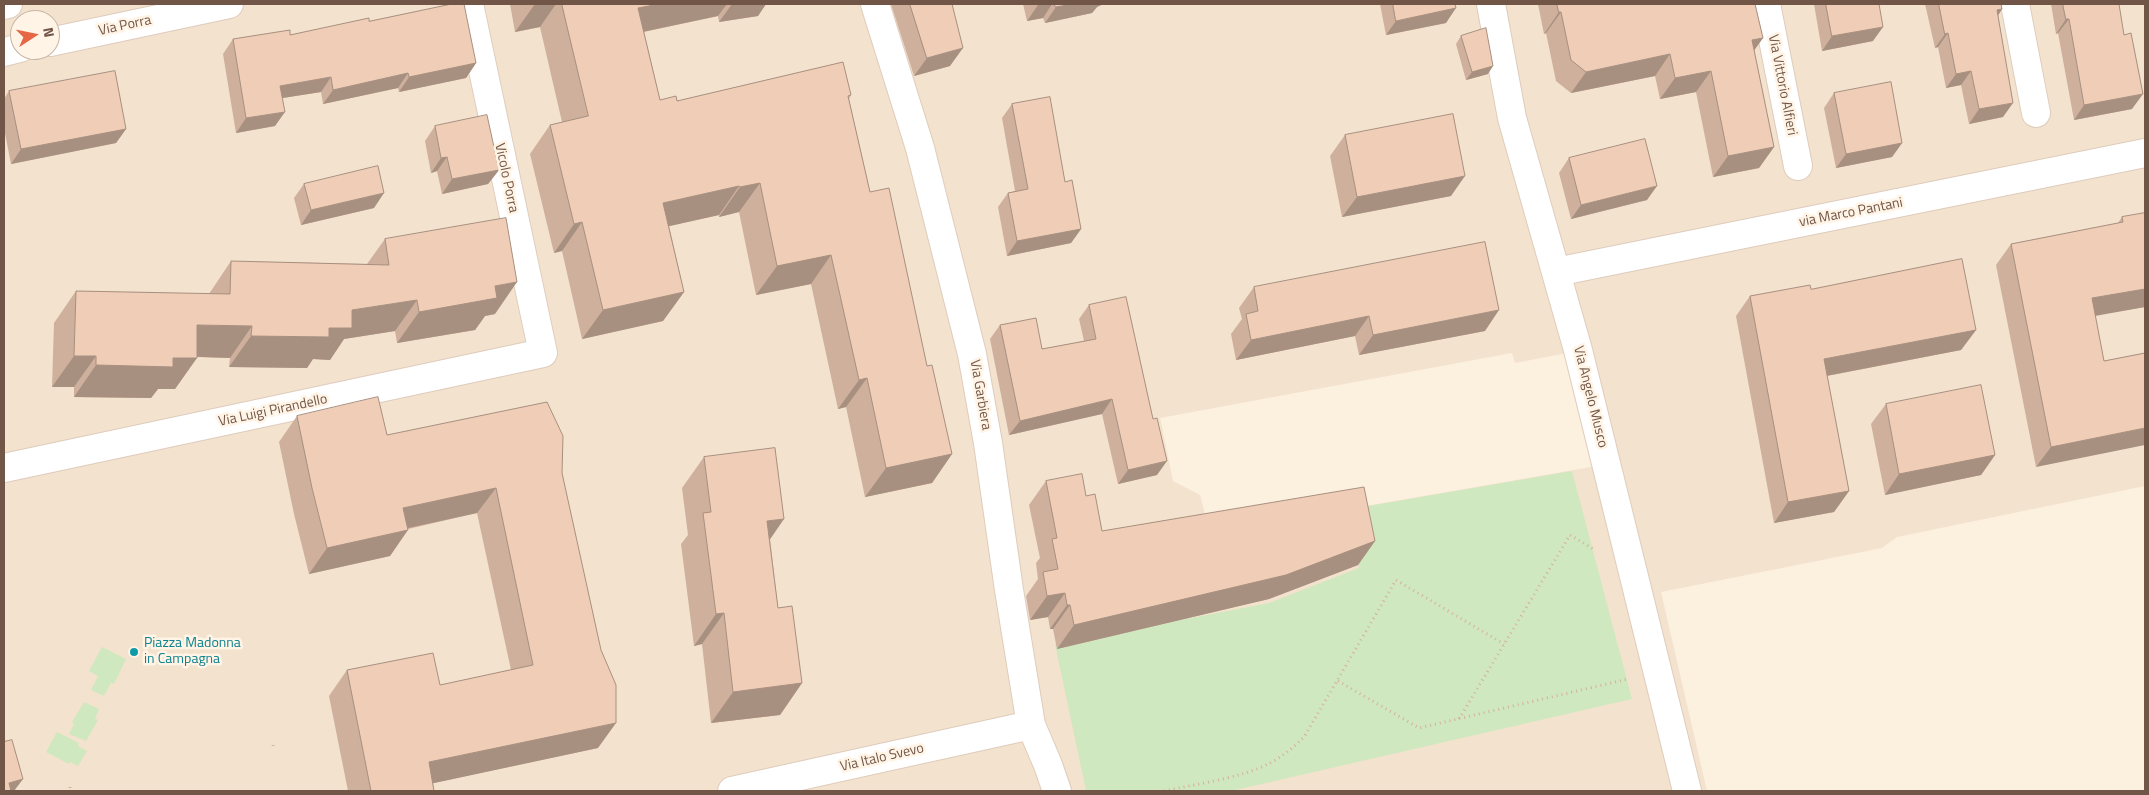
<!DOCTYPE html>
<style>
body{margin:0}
#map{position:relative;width:2149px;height:795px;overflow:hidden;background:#fcf0df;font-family:"Titillium Web",sans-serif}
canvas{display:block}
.frame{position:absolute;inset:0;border:5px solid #715648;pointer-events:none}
.north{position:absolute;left:10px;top:10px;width:50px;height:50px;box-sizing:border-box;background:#fff4e5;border:1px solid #c6b5a6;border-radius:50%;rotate:79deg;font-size:14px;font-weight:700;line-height:20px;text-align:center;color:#715648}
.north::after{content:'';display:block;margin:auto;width:18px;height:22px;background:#e56745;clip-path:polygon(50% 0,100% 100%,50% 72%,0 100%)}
</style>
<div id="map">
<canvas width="2149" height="795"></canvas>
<div class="frame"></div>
<div class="north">N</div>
</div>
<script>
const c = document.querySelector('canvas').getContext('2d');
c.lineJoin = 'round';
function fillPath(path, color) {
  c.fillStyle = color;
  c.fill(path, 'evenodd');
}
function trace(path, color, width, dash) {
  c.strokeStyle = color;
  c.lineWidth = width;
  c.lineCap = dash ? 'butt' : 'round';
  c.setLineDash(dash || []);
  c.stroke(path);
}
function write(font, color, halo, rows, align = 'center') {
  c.font = font + ' "Titillium Web",sans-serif';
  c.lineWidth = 5;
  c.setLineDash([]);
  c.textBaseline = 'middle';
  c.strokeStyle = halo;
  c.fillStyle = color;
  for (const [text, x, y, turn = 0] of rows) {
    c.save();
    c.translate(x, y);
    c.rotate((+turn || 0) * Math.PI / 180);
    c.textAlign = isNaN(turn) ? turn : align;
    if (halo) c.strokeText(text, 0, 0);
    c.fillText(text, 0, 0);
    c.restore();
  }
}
fillPath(new Path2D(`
 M4 4H2145V486L1897 537 1882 548 1661 592 1707 791H4ZM20 20H50V50H20ZM1512 353 1515 363 1567 353 1597 466 1210 533 1200 495 1173 481 1160 418Z`), '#f3e2ce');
fillPath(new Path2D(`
 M1572 471 1632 699 1231 791H1086L1055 644 1269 603 1359 568 1345 510Z
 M102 647 126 659 114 684 111 683 104 696 91 690 98 676 89 671Z
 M84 702 99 709 95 719 98 720 86 741 69 734 74 724 72 722Z
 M57 732 79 743 78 746 87 751 78 766 70 762 69 764 46 752Z`), '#d0e8bf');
const minor = new Path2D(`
 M875 4 920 148 972 354 988 443 1009 590 1031 725 1048 765 1057 791
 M1491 4 1512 118 1578 350 1687 791
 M1766 4 1798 166
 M2015 4 2036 113
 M4 5 8 4
 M50 42 229 4
 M4 52 20 48
 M1556 272 2145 153
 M4 468 543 353 469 4
 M732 791 1031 725`);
trace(minor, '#dfccbc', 30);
trace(new Path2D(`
 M1338 681 1419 728 1628 679
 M1459 719 1570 535 1595 550
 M273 745 274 749
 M70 787V790
 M1164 791C1196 784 1242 778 1270 763 1283 756 1294 747 1304 737L1396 580 1504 644`), '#d5b19b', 3, [1, 4]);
trace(minor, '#fff', 28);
fillPath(new Path2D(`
 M510 4H766L758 16 719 22 718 16 644 32 660 100 677 101 851 95 849 99 870 192 927 366 952 454 932 483 865 497 846 407 838 409 811 284 756 295 739 212 719 217V215L669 226 684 292 663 321 582 339 562 251 554 253 530 154 550 125 562 122 540 27 515 32Z
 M891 4H952L950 66 914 76Z
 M1023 4H1103L1097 7 1092 13 1045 23 1043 18 1027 21Z
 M1380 4H1455L1446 23 1386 35Z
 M1538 4H1755L1763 38 1754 50 1774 147 1759 168 1713 177 1696 92 1660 99 1655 76 1571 93 1556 81 1546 33 1544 34Z
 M1814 4H1879L1873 41 1822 51Z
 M1925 4H2001L2002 9 1998 16 2003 117 1969 124 1961 85 1946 88 1938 47 1935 48Z
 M2051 4H2119L2132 109 2074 120 2058 33 2056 34Z
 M369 21 476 63 466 78 399 92 398 88 323 104 321 92 282 98 275 126 236 133 223 54 233 39 290 35Z
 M1461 36 1488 74 1466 80 1456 44Z
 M9 91 126 129 116 143 11 164 4 128V99Z
 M1834 93 1902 143 1892 157 1836 168 1824 108Z
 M1012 104 1065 182 1081 229 1071 243 1007 256 998 207 1008 193 1015 191 1002 118Z
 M435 126 499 170 488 184 442 194 437 171 431 173 425 141Z
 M1345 135 1451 196 1342 217 1330 156Z
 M1569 158 1647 200 1571 219 1559 173Z
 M304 184 374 208 301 225 294 198Z
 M2122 217 2145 307 2095 315 2104 361 2145 353 2036 467 1996 265 2011 244 2118 223Z
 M385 239 495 314 485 316 475 330 397 343 395 331 344 339 330 360 313 359 307 368 229 367 230 358 197 357 175 389H158L151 398 74 397V387H52L54 323 76 291 209 294 231 261 367 264Z
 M1254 287 1485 331 1359 355 1355 336 1236 360 1231 334 1242 319 1239 308Z
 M1811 289 1976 330 1961 350 1827 376 1849 491 1834 512 1774 523 1736 316 1750 296Z
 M1089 305 1157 475 1118 484 1102 414 1009 435 990 339 1000 325 1042 349 1084 341 1079 319Z
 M1886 404 1995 455 1981 475 1885 495 1871 424Z
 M297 416 562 473 598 748 433 783 434 791H348L329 696 347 670 440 685 511 670 477 513 408 529 390 556 309 574 294 514 279 442Z
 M704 457 770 539 778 608 802 683 780 715 711 723 702 644 694 646 681 544 688 535 682 488Z
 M1046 481 1086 496 1102 531 1375 541 1358 565 1269 599 1057 649 1053 629H1050L1048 617 1030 620 1026 596 1038 579 1036 563 1040 558 1029 505Z`), '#ceb09d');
fillPath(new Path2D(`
 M535 4H556L540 27 515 32Z
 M659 4H727L718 16 618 37 638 8Z
 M732 4H766L758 16 719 22Z
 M1045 4H1052L1043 18 1027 21 1038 5Z
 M1073 4H1103L1097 7 1092 13 1045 23 1056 7Z
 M1456 8 1446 23 1386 35 1396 21Z
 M2002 9 1992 24 1997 10Z
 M1559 12H1561L1546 33 1544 34Z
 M2066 19H2069L2058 33 2056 34Z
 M1883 27 1873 41 1822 51 1832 36Z
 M1948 33 1938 47 1935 48 1945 34Z
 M1763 38 1748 59 1752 40Z
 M963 48 950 66 914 76 927 58Z
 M1670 54 1655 76 1571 93 1586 72Z
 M476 63 466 78 399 92 409 77Z
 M1493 66 1488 74 1466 80 1472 72Z
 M1711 71 1696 92 1660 99 1675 78Z
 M1971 71 1961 85 1946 88 1956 74Z
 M408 73 398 88 323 104 333 90Z
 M331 77 321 92 270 100 280 86Z
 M2143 94 2132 109 2074 120 2084 105Z
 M2013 103 2003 117 1969 124 1979 109Z
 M285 112 275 126 236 133 246 118Z
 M126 129 116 143 11 164 21 149Z
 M1902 143 1892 157 1836 168 1846 154Z
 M1774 147 1759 168 1713 177 1728 156Z
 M447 157 437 171 431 173 441 158Z
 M499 170 488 184 442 194 452 179Z
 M1465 176 1451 196 1342 217 1357 197Z
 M760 183 739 212 719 217 740 187Z
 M739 186 719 215 643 232 663 203Z
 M1657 186 1647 200 1571 219 1581 205Z
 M384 193 374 208 301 225 311 210Z
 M582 222 562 251 554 253 574 224Z
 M1081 229 1071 243 1007 256 1017 241Z
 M831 255 811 284 756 295 777 266Z
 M517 282 495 314 485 316 475 330 397 343 419 312 495 286Z
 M2145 289V307L2078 319 2092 298Z
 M684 292 663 321 582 339 603 310Z
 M417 300 395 331 344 339 330 360 313 359 307 368 229 367 251 336 352 310Z
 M1499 310 1485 331 1359 355 1373 335Z
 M1369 316 1355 336 1236 360 1251 340Z
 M197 325 252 326 230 358 175 356Z
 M1976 330 1961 350 1810 379 1824 359Z
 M74 356H96L74 387H52Z
 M173 358H197L175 389H158L151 398 74 397 96 365Z
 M867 378 846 407 838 409 859 380Z
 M1112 399 1102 414 1009 435 1020 421Z
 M2145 428V445L2036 467 2051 447Z
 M952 454 932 483 865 497 886 468Z
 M1995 455 1981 475 1885 495 1899 474Z
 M1167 461 1157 475 1118 484 1128 470Z
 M496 488 477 513 385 533 403 508Z
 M1849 491 1834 512 1774 523 1788 502Z
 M784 519 762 551 767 521Z
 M408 530 390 556 309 574 327 548Z
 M1375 541 1358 565 1269 599 1057 649 1074 625Z
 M1065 593 1048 617 1030 620 1047 596Z
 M1067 605H1070L1053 629H1050Z
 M724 613 702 644 694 646 716 614Z
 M802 683 780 715 711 723 733 692Z
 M616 723 598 748 411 788 429 762Z
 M23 779 14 791H4L9 783Z`), '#a89080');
const building = new Path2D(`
 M452 4H464L476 63 409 77 408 73 333 90 331 77 280 86 285 112 246 118 233 39 290 30V35L369 18V21Z
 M562 4H659L638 8 660 100 676 96 677 101 843 62 851 95 848 96 870 192 889 188 927 366 932 365 952 454 886 468 867 378 859 380 831 255 777 266 760 183 740 187 739 186 663 203 684 292 603 310 582 222 574 224 550 125 588 116Z
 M910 4H952L963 48 927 58Z
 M1054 4H1073L1056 7Z
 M1393 4H1455L1456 8 1396 21Z
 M1557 4H1755L1763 38 1752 40 1774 147 1728 156 1711 71 1675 78 1670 54 1586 72 1571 60 1561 12H1559Z
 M1826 4H1879L1883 27 1832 36Z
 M1939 4H2001L2002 9 1997 10 2013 103 1979 109 1971 71 1956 74 1948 33 1945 34Z
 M2063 4H2119L2124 35 2131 33 2143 94 2084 105 2069 19H2066Z
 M1486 28 1493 66 1472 72 1461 36Z
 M115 71 126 129 21 149 9 91Z
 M1891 82 1902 143 1846 154 1834 93Z
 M1050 97 1065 182 1072 180 1081 229 1017 241 1008 193 1028 189 1012 104Z
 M1453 114 1465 176 1357 197 1345 135Z
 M487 115 499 170 452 179 447 157 441 158 435 126Z
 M1645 139 1657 186 1581 205 1569 158Z
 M378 166 384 193 311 210 304 184Z
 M2145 213V289L2092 298 2104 361 2145 353V428L2051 447 2011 244 2123 222 2122 217Z
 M506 218 517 282 495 286 497 298 419 312 417 300 352 310V328H329V337L251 336 252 326 197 325V358H173V367L96 365V356H74L76 291 230 294 231 261 389 265 385 239Z
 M1485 242 1499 310 1373 335 1369 316 1251 340 1246 314 1258 311 1254 287Z
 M1962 259 1976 330 1824 359 1849 491 1788 502 1750 296 1810 285 1811 289Z
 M1126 297 1153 419 1157 418 1167 461 1128 470 1112 399 1020 421 1000 325 1036 318 1042 349 1096 339 1089 305Z
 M1981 385 1995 455 1899 474 1886 404Z
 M378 397 387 435 547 402 563 436 562 473 601 650 616 685V723L429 762 434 791H371L347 670 433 653 440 685 533 665 496 488 403 508 408 530 327 548 312 488 297 416Z
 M775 448 784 519 767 521 778 608 792 606 802 683 733 692 724 613 716 614 703 513 711 512 704 457Z
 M1082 474 1086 496 1095 494 1102 531 1364 487 1375 541 1286 575 1074 625 1070 605H1067L1065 593 1047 596 1043 572 1058 569 1052 539 1057 538 1046 481Z
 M12 740 23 779 9 783 11 791H4V742Z`);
fillPath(building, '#f0cdb7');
trace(building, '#a89080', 1);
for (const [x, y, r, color] of [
 [134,652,5,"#0f9aa8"]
]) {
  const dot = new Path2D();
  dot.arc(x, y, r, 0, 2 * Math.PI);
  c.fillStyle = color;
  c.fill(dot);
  trace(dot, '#fff4e5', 2);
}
write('14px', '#715648', '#fff4e5', [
 ["Via Porra",125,26,-12],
 ["Via Vittorio Alfieri",1782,85,79],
 ["Vicolo Porra",506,178,78],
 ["via Marco Pantani",1851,213,-11],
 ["Via Garbiera",980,395,80],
 ["Via Angelo Musco",1590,397,76],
 ["Via Luigi Pirandello",273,411,-12],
 ["Via Italo Svevo",882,758,-13]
]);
write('14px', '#0d838f', '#fff4e5', [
 ["Piazza Madonna",144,644],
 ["in Campagna",144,660]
], 'left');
</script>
